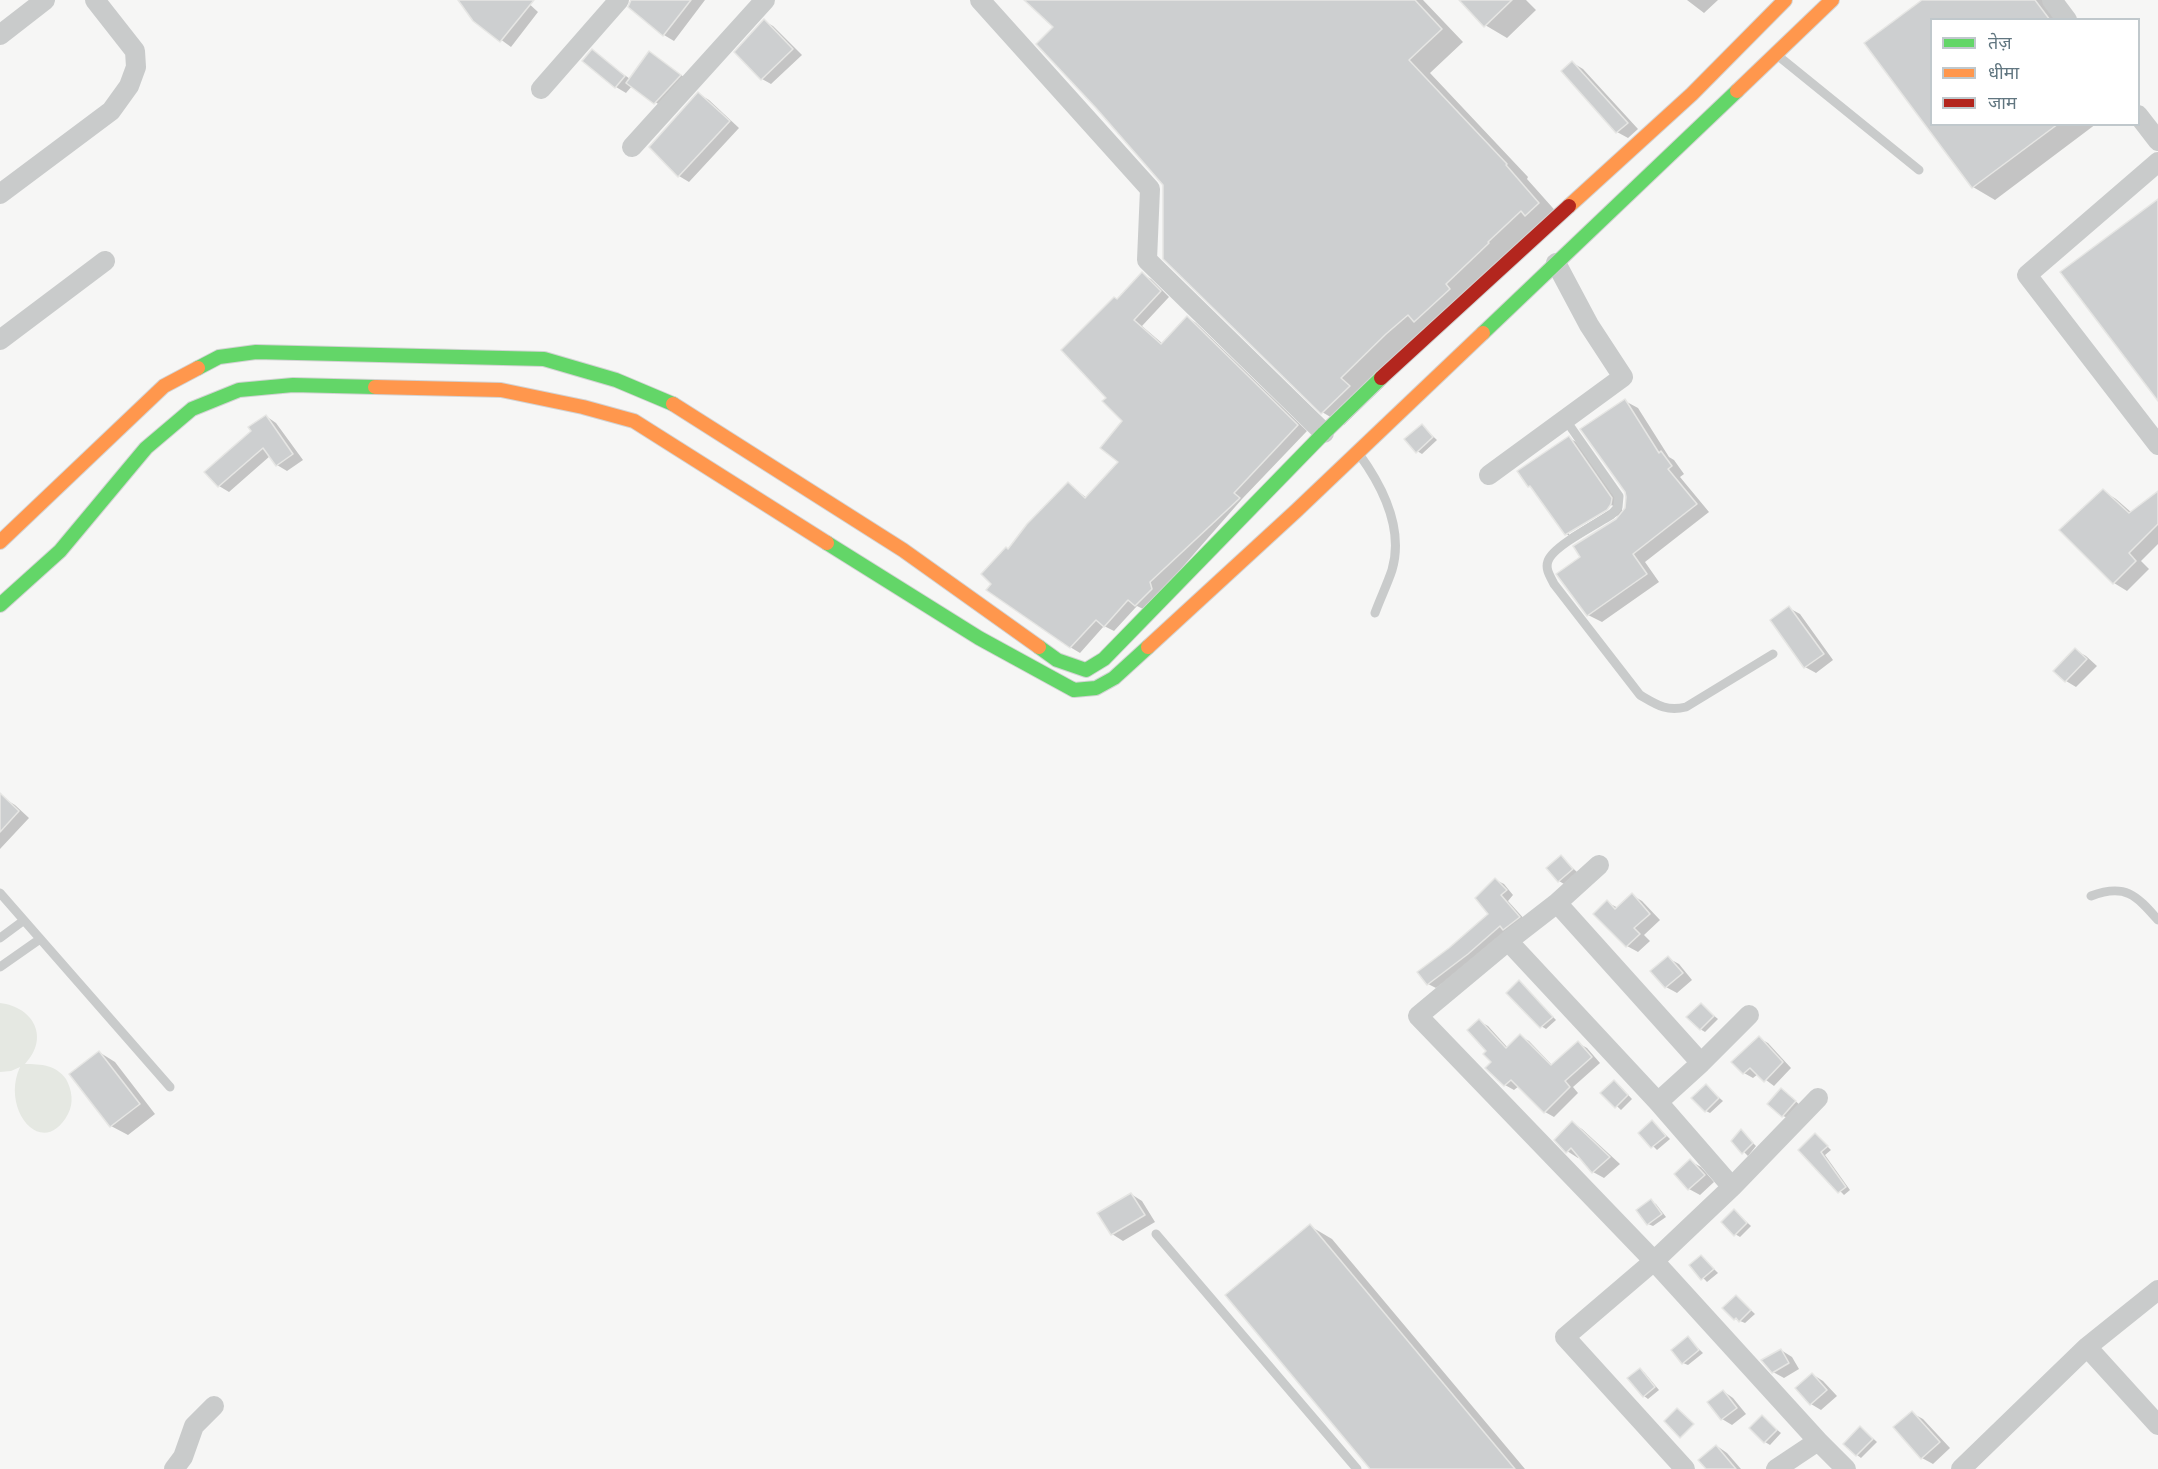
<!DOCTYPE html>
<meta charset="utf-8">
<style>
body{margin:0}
#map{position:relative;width:2158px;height:1469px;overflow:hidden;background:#f6f6f5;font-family:"PT Sans Narrow","Noto Sans Devanagari",sans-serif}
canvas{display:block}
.legend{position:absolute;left:1930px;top:18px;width:210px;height:108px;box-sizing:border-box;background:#fff;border:2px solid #c0c8cc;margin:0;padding:8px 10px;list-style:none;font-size:18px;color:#617680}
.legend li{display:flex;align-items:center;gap:12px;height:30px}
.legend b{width:30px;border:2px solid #c0c8cc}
</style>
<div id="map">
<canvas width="2158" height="1469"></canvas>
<ul class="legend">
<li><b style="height:8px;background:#63d668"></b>तेज़</li>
<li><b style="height:8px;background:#ff974d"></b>धीमा</li>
<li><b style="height:8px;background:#b3261e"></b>जाम</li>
</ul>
</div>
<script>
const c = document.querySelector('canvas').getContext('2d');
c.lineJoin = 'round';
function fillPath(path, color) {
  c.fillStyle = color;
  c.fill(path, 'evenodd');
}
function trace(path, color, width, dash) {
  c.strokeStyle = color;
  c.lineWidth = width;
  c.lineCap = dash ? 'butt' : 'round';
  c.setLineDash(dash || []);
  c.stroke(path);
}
fillPath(new Path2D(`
 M0 1003C34 1007 50 1038 25 1064 41 1064 56 1065 66 1079 72 1090 74 1103 68 1114 43 1161 0 1110 20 1067L11 1071 0 1072Z`), '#e5e8e2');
fillPath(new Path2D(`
 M459 0H525L538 12 511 47 474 20Z
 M636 0H705L674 41 664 35 630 7Z
 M1026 0H1423L1463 42 1430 73 1528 177 1527 179 1560 216 1344 425 1322 412 1164 185 1068 31Z
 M1461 0H1526L1536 10 1507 38 1485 25Z
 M1687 0H1718L1704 13Z
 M1924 0H2046L2061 20H1932V124H2096L1995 200 1973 187 1866 44Z
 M764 21 773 26 802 55 771 84 762 79Z
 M592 51 630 79 658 58 688 80 664 108 632 86 626 93 616 87Z
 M1573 63 1583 69 1638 129 1628 138 1617 132Z
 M699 94 709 100 739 128 689 182 679 176Z
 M1142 274 1151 279 1169 297 1142 326 1163 344 1187 317 1196 323 1307 431 1242 499 1145 610 1137 606 1114 631 1104 626 1080 653 1070 647 993 584 1009 550 1068 484 1087 498 1120 462 1124 421 1108 398 1118 301Z
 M1625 401 1638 408 1669 457 1674 460 1684 474 1680 477 1709 512 1645 562 1659 582 1602 622 1588 615 1582 557 1626 509Z
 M266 416 276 423 303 460 287 471 277 465 270 456 229 492 219 486 253 431Z
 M1422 426 1437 440 1422 454 1417 451Z
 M1569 438 1580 444 1622 505V513L1577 540 1566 534 1533 488 1530 486ZM1612 505 1614 507 1569 535V531Z
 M2103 491 2116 499 2132 513 2158 494V544L2141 561 2149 569 2127 591 2114 583Z
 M1789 608 1800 614 1833 660 1816 673 1805 667Z
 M2075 650 2086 656 2097 666 2076 687 2066 681Z
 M5 799 15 805 29 818 0 849V804Z
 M1561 857 1577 872 1564 884 1559 881Z
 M1496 880 1504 884 1513 895 1508 901 1527 922 1436 988 1428 984 1450 949 1490 914Z
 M1632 895 1642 901 1660 920 1644 935 1650 941 1638 952 1627 946 1595 914 1607 902 1618 908Z
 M1668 958 1679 964 1692 980 1677 993 1666 987Z
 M1519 982 1556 1020 1546 1029 1541 1026Z
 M1701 1005 1718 1019 1705 1032 1700 1029Z
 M1479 1021 1488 1026 1508 1048 1520 1036 1529 1041 1553 1066 1578 1043 1587 1048 1600 1063 1573 1087 1578 1093 1554 1117 1545 1112 1519 1086 1514 1090 1505 1085 1488 1051Z
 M1759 1038 1768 1043 1791 1068 1774 1086 1758 1074 1753 1078 1744 1073Z
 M99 1052 115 1062 155 1114 128 1135 111 1126Z
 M1619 1085 1632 1099 1621 1110 1603 1093Z
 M1706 1086 1723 1101 1710 1113 1706 1111Z
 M1786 1093 1800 1105 1788 1118 1783 1116Z
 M1653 1122 1670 1139 1657 1150 1640 1133Z
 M1572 1123 1582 1129 1620 1164 1604 1178 1593 1172 1579 1156 1578 1158 1567 1151Z
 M1741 1131 1756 1146 1748 1156 1733 1141Z
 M1816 1135 1831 1150 1825 1155 1850 1190 1844 1195 1800 1150Z
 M1690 1161 1701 1167 1714 1182 1700 1195 1689 1189 1676 1174Z
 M1131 1194 1142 1201 1155 1222 1123 1241 1112 1234 1099 1213Z
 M1651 1201 1656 1204 1666 1217 1653 1226 1648 1224Z
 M1735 1211 1751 1226 1740 1237 1735 1234Z
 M1310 1226 1332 1239 1525 1469H1372Z
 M1701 1256 1718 1273 1707 1282 1691 1265Z
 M1737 1297 1755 1314 1745 1323 1735 1319Z
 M1688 1338 1703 1353 1688 1365 1683 1363Z
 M1781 1350 1792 1357 1799 1369 1784 1378 1773 1372Z
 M1640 1370 1644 1372 1659 1390 1648 1399 1644 1396Z
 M1812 1374 1823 1381 1837 1396 1821 1410 1811 1404Z
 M1723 1391 1733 1398 1746 1414 1732 1425 1722 1419Z
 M1912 1413 1923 1419 1950 1448 1933 1464 1922 1458Z
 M1762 1417 1781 1433 1770 1445 1765 1442Z
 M1865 1431 1877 1442 1861 1458 1857 1455Z
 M1717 1446 1727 1453 1741 1469H1709Z`), '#0003');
const building = new Path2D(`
 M458 0H534L500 42 473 21Z
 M631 0H691L663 36 628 7Z
 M1024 0H1415L1442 29 1409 60 1507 164 1506 165 1539 203 1525 216 1521 211 1488 242 1489 243 1446 284 1450 289 1414 322 1408 315 1386 334 1341 378 1350 386 1321 414 1163 259V185L1096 108 1036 44 1053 27Z
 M1459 0H1512L1484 27Z
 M1922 0H2035L2050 20H1932V124H2058L1972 188 1864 43Z
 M764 19 793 49 761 80 734 52Z
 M592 49 625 76 615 88 582 61Z
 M649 51 681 75 654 104 626 83Z
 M1572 61 1628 123 1616 133 1561 71Z
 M698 92 730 121 678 177 649 147Z
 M2158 199V401L2060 272Z
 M1142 272 1161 291 1134 320 1161 344 1187 316 1298 425 1234 493 1240 498 1150 582 1152 589 1135 606 1128 600 1104 627 1096 620 1070 648 986 590 991 584 981 574 1006 547 1008 549 1027 524 1068 482 1085 498 1118 462 1100 448 1122 421 1102 401 1106 398 1061 350 1114 297 1117 299Z
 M1625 399 1659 453 1661 451 1672 466 1668 469 1697 504 1633 554 1647 574 1587 616 1556 574 1580 557 1573 546 1616 519 1625 508 1626 497 1625 492 1580 429Z
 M266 415 293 454 276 466 263 448 218 487 204 472 251 431 248 427Z
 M1422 424 1433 437 1416 453 1404 439Z
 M1569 436 1612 498 1611 504 1607 510 1565 535 1530 486 1528 487 1517 471Z
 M2103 489 2129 513 2158 491V524L2129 553 2136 561 2113 584 2059 530Z
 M1789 606 1824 654 1804 668 1770 620Z
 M2075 648 2087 659 2065 682 2053 671Z
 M0 793 19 811 0 832Z
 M1561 855 1573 869 1558 882 1546 868Z
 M1495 878 1507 890 1501 895 1520 917 1503 930 1500 926 1468 954 1427 985 1417 972 1449 948 1488 914 1475 898Z
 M1632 893 1650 914 1634 928 1640 934 1626 947 1593 914 1607 900 1615 909Z
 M1668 956 1683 973 1665 988 1650 971Z
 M1519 980 1553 1017 1540 1028 1506 993Z
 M1701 1003 1714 1016 1700 1030 1686 1017Z
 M1479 1019 1506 1048 1520 1034 1551 1065 1578 1041 1592 1057 1565 1081 1570 1087 1544 1113 1511 1080 1504 1086 1485 1068 1491 1062 1483 1054 1486 1051 1467 1030Z
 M1759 1036 1783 1062 1764 1082 1750 1068 1743 1074 1731 1062Z
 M99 1051 140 1104 110 1127 69 1074Z
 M1614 1080 1628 1095 1615 1108 1600 1093Z
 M1706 1084 1719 1098 1705 1112 1691 1098Z
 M1781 1088 1796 1101 1782 1117 1767 1104Z
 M1652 1120 1666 1136 1651 1148 1638 1133Z
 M1572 1121 1610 1157 1592 1173 1571 1148 1566 1153 1554 1140Z
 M1741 1129 1753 1143 1742 1154 1731 1141Z
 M1815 1133 1828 1146 1821 1152 1846 1187 1838 1193 1798 1150Z
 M1690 1159 1705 1175 1688 1190 1674 1174Z
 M1131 1193 1145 1215 1111 1235 1097 1213Z
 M1651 1199 1662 1214 1647 1225 1636 1210Z
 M1734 1209 1747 1223 1734 1236 1721 1222Z
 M1310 1224 1515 1469H1370L1225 1295Z
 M1701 1255 1714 1269 1701 1280 1689 1265Z
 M1736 1295 1751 1310 1739 1322 1736 1318 1734 1320 1722 1308Z
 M1688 1336 1699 1350 1682 1364 1671 1350Z
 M1781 1349 1789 1363 1772 1373 1761 1360Z
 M1640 1368 1655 1387 1643 1397 1627 1378Z
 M1812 1373 1827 1390 1810 1405 1795 1388Z
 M1723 1390 1737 1408 1721 1420 1707 1402Z
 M1677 1408 1694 1424 1680 1438 1664 1421Z
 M1912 1411 1940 1442 1921 1459 1893 1427Z
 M1762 1415 1777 1430 1764 1443 1749 1428Z
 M1860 1426 1873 1439 1856 1456 1843 1444Z
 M1716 1445 1736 1469H1706L1698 1460Z`);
fillPath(building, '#cdcfd0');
trace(building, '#e6e6e4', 1.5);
const fast = new Path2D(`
 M1483 333 1737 91
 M198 368 219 357 256 352 544 359 616 380 673 404
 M827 543 979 638 1074 690 1096 688 1114 678 1148 647
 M0 605 60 551 146 448 192 409 239 390 293 385 375 387
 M1039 647 1057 660 1086 670 1104 659 1324 433 1381 378`);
const slow = new Path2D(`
 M1737 91 1832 0
 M1569 206 1692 94 1785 0
 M375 387 501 390 583 407 634 421 827 543
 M673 404 903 550 1039 647
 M0 542 164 386 198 368
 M1148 647 1296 511 1483 333`);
const jam = new Path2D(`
 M1381 378 1569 206`);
trace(fast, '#d2d3d3', 16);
trace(slow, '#d2d3d3', 16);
trace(jam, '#d2d3d3', 16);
trace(new Path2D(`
 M1777 55 1919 170
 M1565 419 1619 496 1618 507 1611 515C1597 524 1553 546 1548 561 1545 569 1550 576 1554 584L1640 695C1657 705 1667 712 1686 707L1773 654
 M1359 454C1383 487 1404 529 1392 570 1387 585 1380 599 1375 613
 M0 893 170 1087
 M2091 896C2125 883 2136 895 2158 920
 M0 938 23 921
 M0 967 40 939
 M1156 1234 1357 1469`), '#c9cbcb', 9);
trace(new Path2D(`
 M980 0 1150 189 1147 260 1324 433
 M2052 0 2067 20
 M0 35 45 0
 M541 89 619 0
 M2138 115 2158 141
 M632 147 765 0
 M2158 162 2027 275 2158 445
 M0 194 111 111 129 86 136 67 135 51 95 0
 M0 340 105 261
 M1489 475 1623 377 1589 325 1556 263
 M1599 865 1557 903 1508 941 1658 1102 1732 1187
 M1557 903 1701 1063
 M1508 941 1418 1016 1654 1261 1732 1187 1818 1098
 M1658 1102 1701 1063 1749 1015
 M2087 1347 2158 1425
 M174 1469 183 1457 194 1426 214 1406
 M1685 1469 1565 1337 1654 1261 1818 1441
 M1776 1469 1818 1441 1846 1469
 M1961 1469 2087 1347 2158 1290`), '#c9cbcb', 20);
trace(fast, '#63d668', 14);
trace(slow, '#ff974d', 14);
trace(jam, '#b3261e', 14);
</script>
